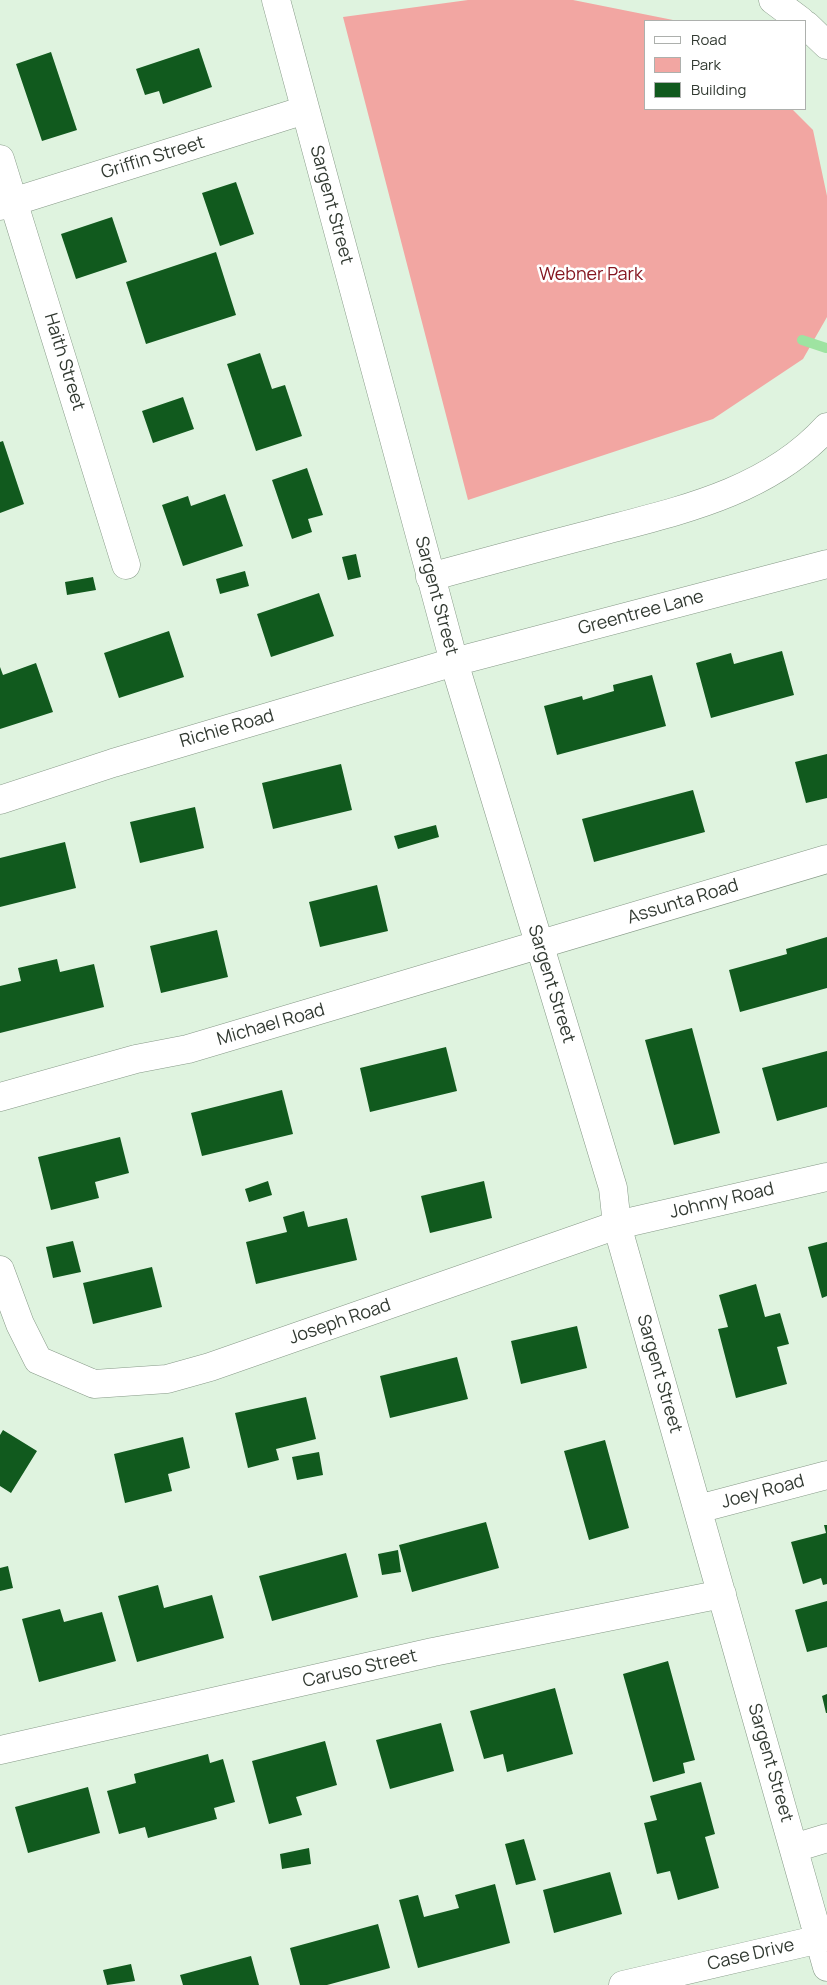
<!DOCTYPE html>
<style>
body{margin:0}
#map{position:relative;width:827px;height:1985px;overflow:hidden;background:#dff3df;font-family:Manrope,sans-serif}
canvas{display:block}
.legend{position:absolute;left:644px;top:20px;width:162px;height:90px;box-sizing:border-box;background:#fff;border:1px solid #adb0ad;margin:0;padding:6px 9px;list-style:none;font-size:15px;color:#323a32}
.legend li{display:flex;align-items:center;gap:10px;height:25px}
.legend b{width:25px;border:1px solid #adb0ad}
</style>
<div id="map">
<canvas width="827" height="1985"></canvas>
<ul class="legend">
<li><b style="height:6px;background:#fff"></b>Road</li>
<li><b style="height:14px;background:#f2a6a2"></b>Park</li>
<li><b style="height:14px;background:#115a1e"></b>Building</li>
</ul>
</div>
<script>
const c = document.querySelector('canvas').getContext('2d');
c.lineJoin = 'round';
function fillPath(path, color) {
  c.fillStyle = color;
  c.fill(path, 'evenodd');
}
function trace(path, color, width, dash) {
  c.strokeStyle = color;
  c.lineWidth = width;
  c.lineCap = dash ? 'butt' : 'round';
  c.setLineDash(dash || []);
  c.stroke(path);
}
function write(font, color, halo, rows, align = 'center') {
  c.font = font + ' Manrope,sans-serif';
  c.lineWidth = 5;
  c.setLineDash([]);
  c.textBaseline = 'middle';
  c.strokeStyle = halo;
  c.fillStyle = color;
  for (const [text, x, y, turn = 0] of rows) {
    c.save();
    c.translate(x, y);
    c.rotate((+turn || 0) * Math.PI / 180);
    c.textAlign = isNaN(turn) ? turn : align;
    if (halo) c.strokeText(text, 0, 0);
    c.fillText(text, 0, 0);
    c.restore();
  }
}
fillPath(new Path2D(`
 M468 0H573L678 21H646V109H792L813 130 827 196V317L803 359 713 419 468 500 343 17Z`), '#f2a6a2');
trace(new Path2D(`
 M802 340 826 348`), '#9ee3a1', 10);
fillPath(new Path2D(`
 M199 48 212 87 163 104 159 91 145 95 136 69Z
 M51 52 77 130 42 141 16 64Z
 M236 182 254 234 220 246 202 193Z
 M112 217 127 262 76 279 61 234Z
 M216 252 236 315 146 344 126 282Z
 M260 353 272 389 285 385 302 436 256 451 227 364Z
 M183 397 194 429 153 443 142 411Z
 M3 441 24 504 0 513V442Z
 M307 468 323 515 308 519 312 532 292 539 272 480Z
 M225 494 243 546 183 566 162 505 188 496 191 506Z
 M356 554 361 577 348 580 342 557Z
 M245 571 249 586 220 594 216 579Z
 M93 577 96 590 67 595 65 582Z
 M319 593 334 636 271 657 257 614Z
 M169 631 184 677 119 698 104 653Z
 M782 651 794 695 711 718 696 663 731 653 734 664Z
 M36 663 53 712 0 729V667L3 675Z
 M652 675 666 726 557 755 544 706 582 696 583 700 614 691 613 685Z
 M827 754V798L806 803 795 762Z
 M341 764 352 810 273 829 262 783Z
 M693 790 705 832 594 862 582 819Z
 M195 807 204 848 140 863 130 822Z
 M436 825 439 837 398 849 394 836Z
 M65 842 76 888 0 907V858Z
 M377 885 388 931 320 947 309 902Z
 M217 930 228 977 161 993 150 946Z
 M827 937V988L740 1012 729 970 787 954 786 949Z
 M57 959 60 972 94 964 104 1007 0 1033V986L21 981 18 968Z
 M692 1028 720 1133 674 1145 645 1040Z
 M446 1047 457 1091 370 1112 360 1068Z
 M827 1051V1107L777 1121 762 1068Z
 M282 1090 293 1134 202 1156 191 1113Z
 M120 1137 129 1173 95 1182 99 1198 51 1210 38 1157Z
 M268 1181 272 1195 249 1202 245 1189Z
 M484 1181 492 1218 430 1233 421 1196Z
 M304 1211 308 1227 347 1218 357 1260 256 1284 246 1242 287 1232 283 1217Z
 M73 1241 81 1272 53 1278 46 1247Z
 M827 1242V1296L822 1298 808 1247Z
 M152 1267 162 1307 93 1324 83 1283Z
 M756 1284 765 1317 780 1313 789 1344 777 1347 787 1384 736 1398 718 1329 728 1327 719 1295Z
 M577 1326 587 1368 521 1384 511 1341Z
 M457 1357 468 1399 390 1418 380 1376Z
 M306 1397 316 1439 276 1449 279 1460 248 1468 235 1413Z
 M3 1430 37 1451 11 1493 0 1486V1435Z
 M183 1437 190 1468 168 1474 172 1491 125 1503 114 1454Z
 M605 1440 629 1528 589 1540 564 1451Z
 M319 1452 323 1475 297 1480 292 1457Z
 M486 1522 499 1568 412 1592 399 1545Z
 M824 1525H827V1584L823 1585 821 1578 803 1584 791 1542 826 1533Z
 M398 1550 401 1572 382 1575 378 1554Z
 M346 1553 358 1597 272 1621 259 1576Z
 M8 1566 13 1588 0 1591V1568Z
 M158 1585 164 1608 212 1595 224 1638 137 1662 118 1596Z
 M827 1601V1647L807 1652 795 1610Z
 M60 1609 64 1622 102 1612 116 1661 39 1682 22 1619Z
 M668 1661 695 1760 683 1763 685 1773 653 1782 623 1674Z
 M555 1688 573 1754 507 1772 503 1754 484 1759 470 1711Z
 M827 1694V1713H826L822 1696Z
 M441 1723 454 1771 390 1789 376 1740Z
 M325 1741 337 1785 296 1797 302 1815 269 1824 252 1761Z
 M208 1754 210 1763 223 1759 235 1802 214 1808 217 1819 148 1838 145 1827 119 1834 107 1791 136 1783 134 1774Z
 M701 1782 715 1834 705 1837 719 1888 678 1900 670 1871 657 1874 644 1823 657 1820 650 1796Z
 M88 1787 100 1833 28 1853 15 1807Z
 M524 1839 536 1880 516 1885 505 1844Z
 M309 1848 311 1864 282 1869 280 1854Z
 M610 1872 622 1914 554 1933 543 1890Z
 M495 1884 510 1943 418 1968 399 1900 418 1895 424 1917 459 1908 455 1895Z
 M378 1924 390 1968 327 1985H300L290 1948Z
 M251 1956 259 1985H183L180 1975Z
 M131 1964 135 1981 107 1985 103 1970Z`), '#115a1e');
const minor = new Path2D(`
 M276 0 454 662 613 1188 617 1225 827 1967
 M0 159 126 565
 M0 206 305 110
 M0 800 113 763 454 662 827 564
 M0 1097 136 1059 188 1049 827 859
 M0 1270 20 1324 38 1360 94 1384 167 1379 210 1367 617 1225 827 1177
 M698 1509 827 1475
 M0 1750 433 1652 722 1594
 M794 1848 827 1838
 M623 1985 820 1939`);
const highway = new Path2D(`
 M773 0 801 21
 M806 25 827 45
 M430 577C485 562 540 547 595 533 678 511 767 493 827 427`);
trace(minor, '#869987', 29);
trace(highway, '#869987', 29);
trace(minor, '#fff', 28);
trace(highway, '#fff', 28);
write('18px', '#323a32', '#fff', [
 ["Griffin Street",153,158,-17],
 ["Sargent Street",331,205,75],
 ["Haith Street",64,362,73],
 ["Sargent Street",436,596,75],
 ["Greentree Lane",641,613,-15],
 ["Richie Road",227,729,-16],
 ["Assunta Road",683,902,-17],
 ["Sargent Street",551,984,73],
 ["Michael Road",271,1025,-16],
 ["Johnny Road",722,1201,-13],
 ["Joseph Road",340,1322,-19],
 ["Sargent Street",659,1374,74],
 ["Joey Road",763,1492,-15],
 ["Caruso Street",360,1669,-13],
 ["Sargent Street",770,1763,74],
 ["Case Drive",751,1955,-13]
]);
write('18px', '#851620', '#fff', [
 ["Webner Park",591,275]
]);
</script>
